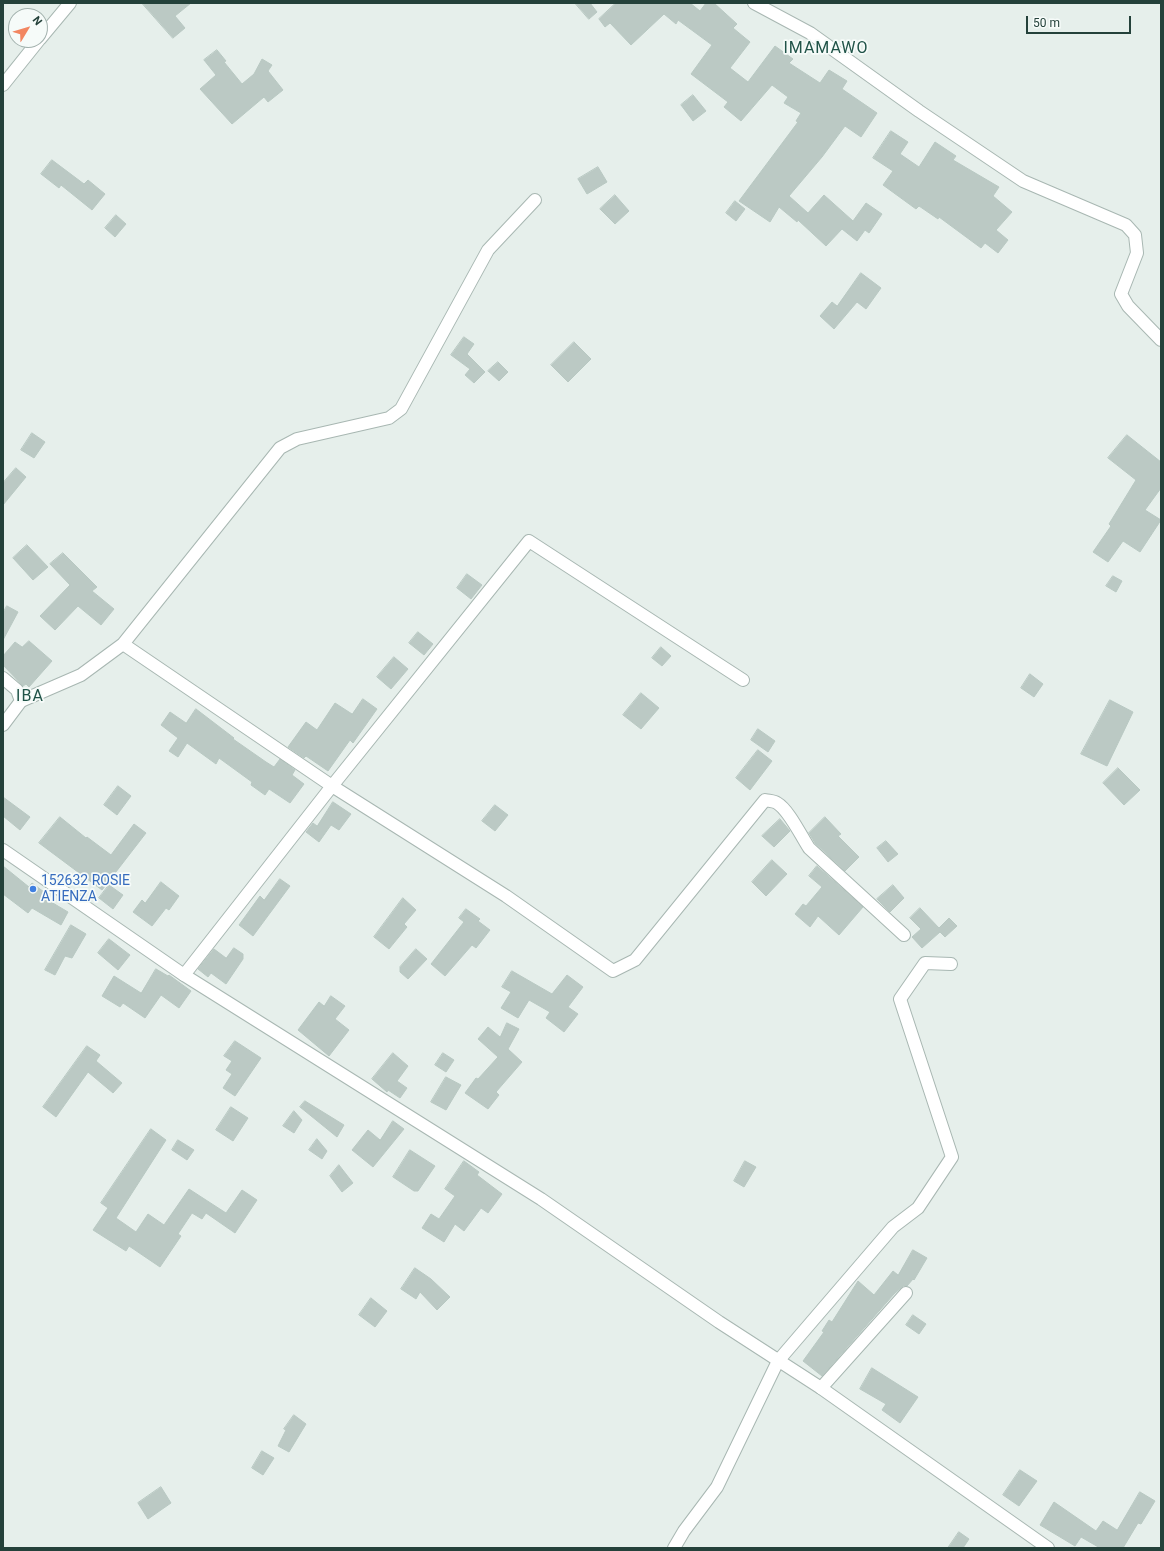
<!DOCTYPE html>
<style>
body{margin:0}
#map{position:relative;width:1164px;height:1551px;overflow:hidden;background:#e6efeb;font-family:Roboto,sans-serif}
canvas{display:block}
.frame{position:absolute;inset:0;border:4px solid #24413a;pointer-events:none}
.north{position:absolute;left:8px;top:8px;width:40px;height:40px;box-sizing:border-box;background:#f6fbf9;border:1px solid #a2b1ad;border-radius:50%;rotate:52deg;font-size:11px;font-weight:700;line-height:16px;text-align:center;color:#24413a}
.north::after{content:'';display:block;margin:auto;width:14px;height:18px;background:#f28661;clip-path:polygon(50% 0,100% 100%,50% 72%,0 100%)}
.scale{position:absolute;left:1026px;top:16px;width:105px;height:18px;box-sizing:border-box;border:2px solid #24413a;border-top:0;padding-left:5px;font-size:12px;line-height:14px;white-space:nowrap;color:#24413a;-webkit-text-stroke:3px #f6fbf9;paint-order:stroke}
</style>
<div id="map">
<canvas width="1164" height="1551"></canvas>
<div class="frame"></div>
<div class="north">N</div>
<div class="scale">50 m</div>
</div>
<script>
const c = document.querySelector('canvas').getContext('2d');
c.lineJoin = 'round';
function fillPath(path, color) {
  c.fillStyle = color;
  c.fill(path, 'evenodd');
}
function trace(path, color, width, dash) {
  c.strokeStyle = color;
  c.lineWidth = width;
  c.lineCap = dash ? 'butt' : 'round';
  c.setLineDash(dash || []);
  c.stroke(path);
}
function write(font, color, halo, rows, align = 'center') {
  c.font = font + ' Roboto,sans-serif';
  c.lineWidth = 3.5;
  c.setLineDash([]);
  c.textBaseline = 'middle';
  c.strokeStyle = halo;
  c.fillStyle = color;
  for (const [text, x, y, turn = 0] of rows) {
    c.save();
    c.translate(x, y);
    c.rotate((+turn || 0) * Math.PI / 180);
    c.textAlign = isNaN(turn) ? turn : align;
    if (halo) c.strokeText(text, 0, 0);
    c.fillText(text, 0, 0);
    c.restore();
  }
}
const building = new Path2D(`
 M142 3H191L175 16 185 28 173 38Z
 M575 3H590L597 12 589 19Z
 M616 3H690L700 11 706 3H714L737 24 733 28 750 42 730 68 748 82 775 46 793 59 789 63 820 83 829 70 847 81 842 89 877 113 861 137 845 126 822 157 789 196 808 213 824 195 853 221 866 203 882 214 869 233 865 230 857 241 842 229 826 246 798 220 797 222 779 207 770 222 739 201 798 122 796 121 801 113 784 103 788 97 772 85 741 121 724 107 728 102 691 74 712 45 678 20 676 24 664 14 631 45 610 23 605 27 599 19Z
 M217 50 226 61 224 62 242 84 254 74 262 59 272 65 268 71 283 90 268 102 264 97 232 124 200 89 216 75 204 60Z
 M693 95 706 111 693 121 681 105Z
 M891 131 908 142 900 154 919 167 935 142 956 156 953 160 999 187 993 196 1012 212 996 230 1008 240 998 253 985 243 981 248 939 217 938 219 919 206 916 209 883 185 893 171 873 158Z
 M52 160 84 184 88 180 105 194 92 210 61 185 59 188 41 174Z
 M598 167 607 182 587 194 578 179Z
 M615 195 629 211 615 224 600 209Z
 M735 201 745 209 736 221 726 213Z
 M116 215 126 224 115 237 105 228Z
 M861 273 881 288 866 309 857 302 834 329 820 316 832 302 837 306Z
 M464 337 474 344 467 354 485 372 474 383 465 375 470 369 451 355Z
 M574 342 591 359 568 382 551 365Z
 M498 362 508 372 499 381 488 371Z
 M32 433 45 442 34 458 21 450Z
 M1127 435 1161 462V488L1145 510 1161 520 1140 552 1123 541 1108 562 1093 552 1111 526 1109 524 1136 480 1108 458Z
 M16 468 26 477 3 505V483Z
 M27 545 48 567 33 580 13 558Z
 M63 553 97 587 92 591 114 609 101 625 78 606 55 630 40 616 70 585 50 564Z
 M467 574 482 585 471 599 457 588Z
 M1113 576 1122 581 1116 592 1106 586Z
 M7 606 18 612 3 640V613Z
 M418 632 433 644 424 655 409 643Z
 M29 641 52 661 29 687 26 684 23 686 3 665V656L15 642 22 647Z
 M661 647 671 656 662 666 652 658Z
 M394 657 408 669 391 689 377 677Z
 M1030 674 1043 684 1034 697 1021 688Z
 M641 693 659 708 641 729 623 715Z
 M363 699 377 709 353 743 350 740 328 771 306 756 304 758 288 747 306 722 317 730 335 703 352 714Z
 M1110 700 1133 712 1107 766 1081 754Z
 M196 709 234 738 233 739 266 762 274 767 280 759 295 770 292 775 304 784 290 803 269 789 265 795 251 785 252 782 219 758 216 764 187 743 178 757 169 751 178 738 161 725 170 712 186 723Z
 M758 729 775 741 768 752 751 740Z
 M758 750 772 761 750 790 736 778Z
 M1118 768 1140 790 1124 805 1103 783Z
 M118 786 131 796 117 815 104 805Z
 M3 797 30 817 20 830 3 816Z
 M333 802 351 814 339 830 331 825 319 842 306 832 313 823 317 826Z
 M495 805 508 815 495 831 482 821Z
 M60 817 86 838 87 837 111 855 134 824 146 833 102 890 39 843Z
 M825 817 841 834 838 836 859 857 845 871 815 843 809 833Z
 M780 819 790 831 774 847 762 836Z
 M886 841 898 854 888 862 877 848Z
 M772 860 787 874 766 896 752 882Z
 M3 866 29 887 32 883 44 892 41 896 68 912 61 925 32 908 28 913 3 894Z
 M817 866 863 907 839 935 818 916 810 927 795 914 803 904 806 906 822 887 809 876Z
 M280 879 290 886 253 936 239 925 260 896 264 900Z
 M161 882 179 896 169 910 166 908 152 926 133 912 142 900 145 903Z
 M109 885 123 895 113 909 99 898Z
 M893 885 904 898 890 912 877 899Z
 M403 898 416 910 404 924 407 927 389 949 374 937Z
 M920 908 939 928 949 918 957 926 945 937 940 932 922 948 912 937 921 929 910 918Z
 M466 909 480 919 478 921 490 930 476 948 472 945 445 976 431 964 464 922 459 918Z
 M71 925 86 934 72 958 65 956 55 975 45 970Z
 M109 939 130 955 118 970 98 953Z
 M234 948 243 954V959L226 984 211 973 208 977 198 969 214 949 226 958Z
 M416 949 427 959 408 979 400 972V967Z
 M156 969 168 976 169 975 191 991 179 1008 161 995 145 1018 123 1003 120 1007 102 996 114 976 141 993Z
 M512 971 552 994 567 975 583 987 568 1007 578 1014 564 1032 546 1018 550 1012 529 1000 518 1018 501 1008 511 992 502 987Z
 M331 996 345 1006 335 1019 349 1030 329 1056 298 1030 319 1002 324 1006Z
 M507 1023 519 1029 508 1049 522 1062 496 1092 499 1095 488 1109 465 1093 476 1078 478 1079 498 1057 478 1039 488 1027 500 1037Z
 M235 1041 261 1058 235 1096 223 1088 232 1074 226 1070 232 1061 224 1056Z
 M87 1046 100 1055 96 1061 122 1083 113 1093 88 1072 56 1117 43 1107Z
 M393 1053 408 1066 397 1081 407 1088 400 1098 388 1090 387 1092 372 1079Z
 M443 1053 454 1060 446 1072 435 1065Z
 M446 1077 461 1085 446 1110 431 1102Z
 M305 1101 344 1125 337 1137 300 1107Z
 M231 1107 248 1118 233 1141 216 1130Z
 M294 1111 302 1120 294 1133 283 1126Z
 M393 1121 404 1129 373 1167 352 1150 368 1130 380 1140Z
 M151 1129 166 1140 116 1218 136 1232 148 1214 164 1225 189 1189 226 1213 242 1190 257 1200 235 1233 206 1213 202 1219 192 1213 178 1234 181 1236 160 1267 129 1246 126 1251 93 1230 108 1208 101 1203Z
 M317 1139 327 1151 322 1159 309 1150Z
 M178 1140 194 1150 187 1160 172 1150Z
 M410 1150 435 1166 418 1191H414L393 1177Z
 M464 1161 479 1172 477 1175 502 1194 488 1213 481 1208 464 1231 455 1224 444 1242 422 1228 431 1214 439 1219 455 1196 445 1189Z
 M745 1161 756 1167 744 1187 734 1181Z
 M339 1165 353 1183 342 1192 330 1176Z
 M913 1250 927 1258 914 1280 913 1279 907 1286H903L894 1294 822 1376 803 1361 824 1332 822 1331 829 1320 832 1322 858 1281 874 1295 893 1271 898 1275Z
 M415 1268 431 1279 450 1297 437 1310 420 1292 416 1299 401 1289Z
 M371 1298 387 1311 375 1327 359 1315Z
 M913 1315 926 1324 919 1334 906 1325Z
 M872 1368 918 1397 900 1423 882 1410 886 1404 860 1389Z
 M294 1415 306 1424 289 1452 278 1446 286 1430 284 1429Z
 M262 1451 274 1458 263 1475 252 1468Z
 M1020 1470 1037 1481 1019 1506 1003 1495Z
 M161 1487 171 1503 148 1519 138 1503Z
 M1140 1492 1155 1501 1141 1524 1138 1523 1123 1548H1100L1081 1537 1075 1546 1040 1525 1054 1502 1096 1531 1103 1521 1117 1530Z
 M959 1532 969 1539 963 1548H948Z`);
fillPath(building, '#bbc9c4');
trace(building, '#b8c8c2', 1);
const minor = new Path2D(`
 M754 3 810 33 919 111 1023 181 1126 225 1135 235 1137 253 1121 294 1128 306 1161 340
 M123 644 332 786 506 896 613 971 635 960 765 800C769 801 774 801 777 803 789 810 801 836 809 848L904 935
 M21 701 81 675 123 644 280 448 297 439 389 418 401 409 488 250 535 200
 M184 975 332 786 529 541 743 680
 M821 1388 906 1293
 M674 1548 684 1531 717 1487 778 1361 893 1227 918 1208 952 1157 900 999 925 963 951 964`);
const tertiary = new Path2D(`
 M40 39 70 3
 M3 85 39 40
 M3 678 17 690 21 701 3 725
 M3 850 184 975 541 1199 719 1322 821 1388 1048 1548`);
trace(minor, '#a8b7b2', 14);
trace(tertiary, '#a8b7b2', 14);
trace(minor, '#fff', 12);
trace(tertiary, '#fff', 12);
for (const [x, y, r, color] of [
 [33,889,4,"#3f7fe0"]
]) {
  const dot = new Path2D();
  dot.arc(x, y, r, 0, 2 * Math.PI);
  c.fillStyle = color;
  c.fill(dot);
  trace(dot, '#f6fbf9', 1.5);
}
write('14px', '#366cbe', '#f6fbf9', [
 ["152632 ROSIE",41,881],
 ["ATIENZA",41,897]
], 'left');
c.letterSpacing = '1px';
write('16px', '#205348', '#f6fbf9', [
 ["IMAMAWO",826,49],
 ["IBA",30,697]
]);
c.letterSpacing = '0px';
</script>
